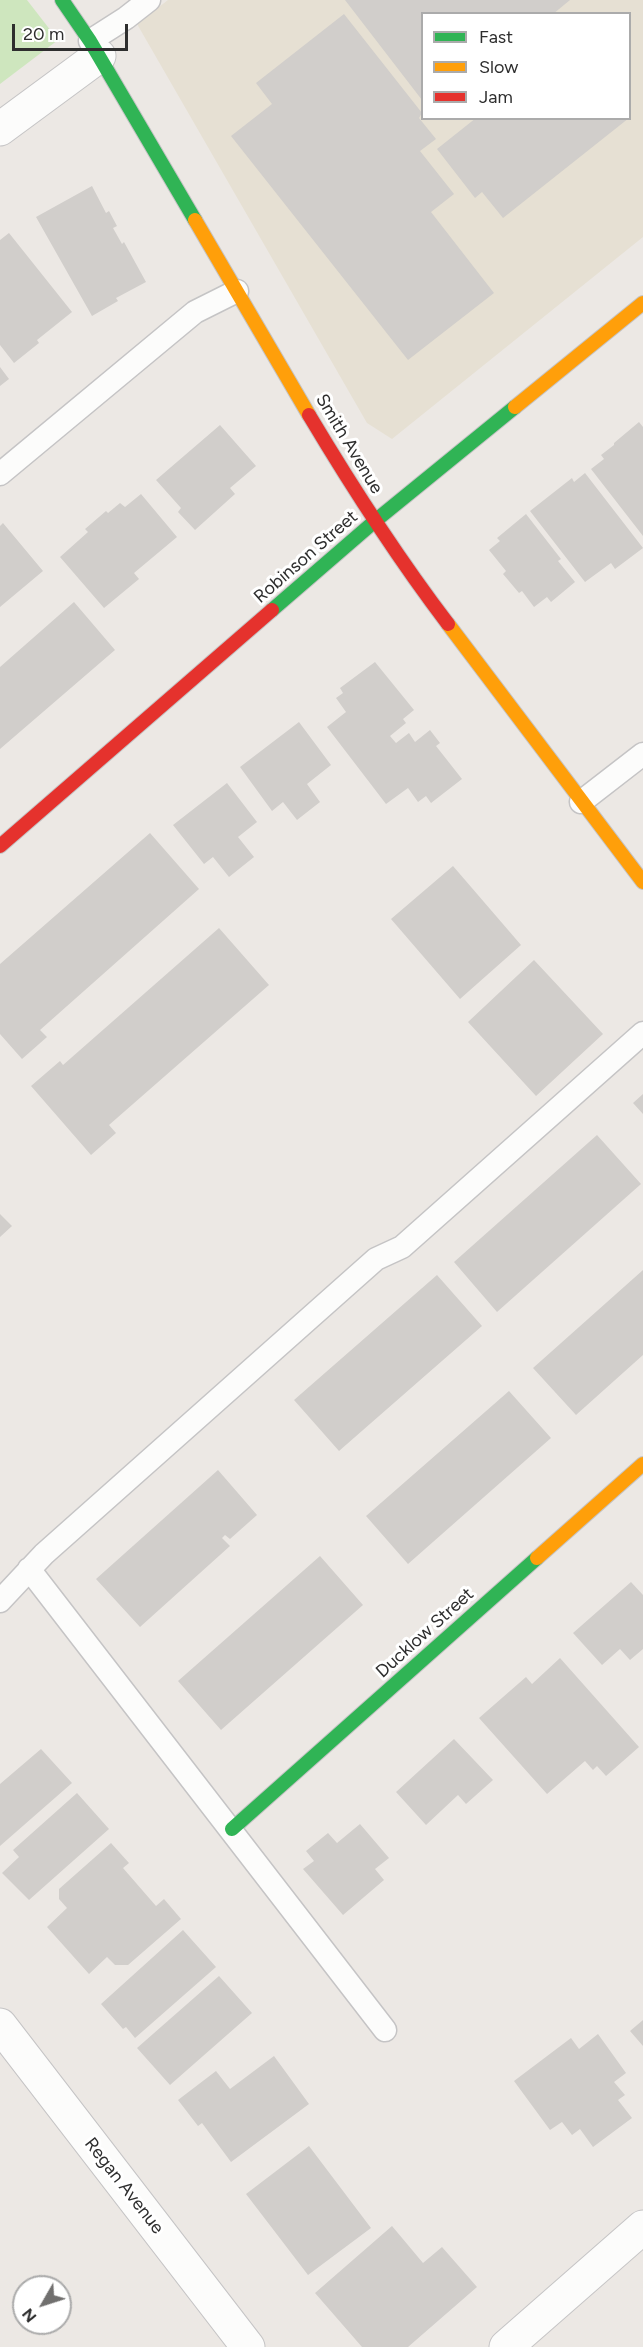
<!DOCTYPE html>
<style>
body{margin:0}
#map{position:relative;width:643px;height:2347px;overflow:hidden;background:#ece8e4;font-family:Figtree,sans-serif}
canvas{display:block}
.legend{position:absolute;left:421px;top:12px;width:210px;height:108px;box-sizing:border-box;background:#fff;border:2px solid #ababab;margin:0;padding:8px 10px;list-style:none;font-size:18px;color:#2e2e2e}
.legend li{display:flex;align-items:center;gap:12px;height:30px}
.legend b{width:30px;border:2px solid #ababab}
.north{position:absolute;left:12px;top:2275px;width:60px;height:60px;box-sizing:border-box;background:#fff;border:2px solid #ababab;border-radius:50%;rotate:231deg;font-size:16px;font-weight:700;line-height:24px;text-align:center;color:#2e2e2e}
.north::after{content:'';display:block;margin:auto;width:21px;height:27px;background:#706f6e;clip-path:polygon(50% 0,100% 100%,50% 72%,0 100%)}
.scale{position:absolute;left:12px;top:24px;width:116px;height:27px;box-sizing:border-box;border:3px solid #2e2e2e;border-top:0;padding-left:8px;font-size:18px;line-height:21px;white-space:nowrap;color:#2e2e2e;-webkit-text-stroke:4px #fff;paint-order:stroke}
</style>
<div id="map">
<canvas width="643" height="2347"></canvas>
<ul class="legend">
<li><b style="height:8px;background:#30b455"></b>Fast</li>
<li><b style="height:8px;background:#ff9f0a"></b>Slow</li>
<li><b style="height:8px;background:#e5322d"></b>Jam</li>
</ul>
<div class="north">N</div>
<div class="scale">20 m</div>
</div>
<script>
const c = document.querySelector('canvas').getContext('2d');
c.lineJoin = 'round';
function fillPath(path, color) {
  c.fillStyle = color;
  c.fill(path, 'evenodd');
}
function trace(path, color, width, dash) {
  c.strokeStyle = color;
  c.lineWidth = width;
  c.lineCap = dash ? 'butt' : 'round';
  c.setLineDash(dash || []);
  c.stroke(path);
}
function write(font, color, halo, rows, align = 'center') {
  c.font = font + ' Figtree,sans-serif';
  c.lineWidth = 6;
  c.setLineDash([]);
  c.textBaseline = 'middle';
  c.strokeStyle = halo;
  c.fillStyle = color;
  for (const [text, x, y, turn = 0] of rows) {
    c.save();
    c.translate(x, y);
    c.rotate((+turn || 0) * Math.PI / 180);
    c.textAlign = isNaN(turn) ? turn : align;
    if (halo) c.strokeText(text, 0, 0);
    c.fillText(text, 0, 0);
    c.restore();
  }
}
fillPath(new Path2D(`
 M168 0H643V237L392 439 367 423 137 24ZM422 14H630V118H422Z`), '#e6e0d3');
fillPath(new Path2D(`
 M0 0H27L58 40 0 84Z`), '#cee6be');
fillPath(new Path2D(`
 M345 0H570L553 14H422V100Z
 M344 14 422 113 419 118 436 139 420 151 454 194 431 212 494 293 408 360 231 136 272 104 256 83Z
 M476 118H629L503 218 482 192 475 198 437 149Z
 M92 186 106 213 109 211 117 226 113 228 122 244 124 242 146 282 116 298 118 301 92 316 36 217Z
 M9 233 72 312 37 340 39 343 14 363 0 345V240Z
 M0 367 9 379 0 386Z
 M639 422 643 427V536L591 469 604 459 601 455 614 445V443Z
 M220 425 256 466 230 488 235 494 195 530 178 512 181 508 156 480Z
 M585 473 643 548 615 569 611 563 585 582 530 511 572 478 574 482Z
 M141 494 177 537 134 573 139 579 104 608 60 557 88 532 85 529 106 511 108 513 120 503 125 507Z
 M526 514 561 559 558 561 575 582 551 602 547 597 534 607 522 591 519 593 503 574 506 571 489 550 500 541 497 538Z
 M3 523 43 571 0 607V526Z
 M74 602 115 650 0 749V667Z
 M375 662 414 710 403 719 406 723 390 736 396 743 409 733 415 742 430 730 440 743 436 746 462 779 431 803 426 796 418 802 408 788 386 804 327 727 346 712 336 698 343 693 340 688Z
 M299 722 331 765 307 784 320 802 297 820 283 802 272 811 240 767Z
 M227 783 257 822 238 837 254 857 229 877 213 857 204 864 173 825Z
 M150 833 199 889 40 1030 47 1037 22 1059 0 1034V964Z
 M453 866 521 945 460 999 391 919Z
 M219 928 269 985 109 1125 116 1133 91 1155 31 1086 60 1061 63 1065Z
 M534 960 603 1034 536 1096 468 1022Z
 M643 1094V1114L633 1103Z
 M597 1135 641 1184 497 1312 454 1262Z
 M0 1214 12 1226 0 1237Z
 M643 1270V1355L576 1415 533 1368Z
 M437 1275 482 1326 339 1451 294 1400Z
 M509 1391 551 1438 408 1564 366 1516Z
 M218 1470 257 1515 230 1539 225 1535 222 1538 230 1546 140 1627 96 1579Z
 M320 1556 363 1605 221 1730 178 1681Z
 M631 1582 643 1595V1649L630 1660 620 1649 602 1665 573 1633Z
 M560 1658 639 1747 606 1776 597 1766 593 1770 585 1761 547 1794 479 1718 526 1677 532 1684Z
 M454 1739 493 1780 466 1804 458 1795 426 1825 396 1792Z
 M41 1749 72 1783 0 1846V1784Z
 M77 1793 109 1829 29 1900 2 1873 19 1857 13 1850Z
 M360 1824 389 1858 375 1869 384 1880 343 1915 303 1869 314 1861 306 1851 328 1833 337 1843Z
 M111 1843 129 1863 123 1868 156 1906 164 1899 181 1919 128 1965H115L107 1957 89 1974 47 1927 67 1908 59 1899V1889Z
 M183 1930 216 1967 135 2038 126 2027 123 2029 101 2004Z
 M219 1976 252 2013 170 2085 137 2048Z
 M643 2020V2046L630 2031Z
 M598 2034 626 2073 614 2082 625 2095 618 2100 632 2118 593 2147 580 2129 572 2135 562 2122 550 2130 514 2081 571 2038 579 2049Z
 M274 2056 309 2104 231 2162 202 2123 198 2126 178 2100 216 2071 230 2089Z
 M309 2146 371 2228 308 2275 246 2194Z
 M392 2226 423 2263 442 2247 477 2287 408 2347H362L315 2293Z`), '#d1cecb');
const lane = new Path2D(`
 M90 41 126 18 149 0
 M0 474 195 312 237 291
 M581 802 643 754
 M29 1569 385 2030
 M0 1601 44 1554 376 1259 402 1247 643 1033`);
const street = new Path2D(`
 M0 129 99 56
 M0 2025 248 2347
 M506 2347 643 2227`);
const fast = new Path2D(`
 M62 0 90 41 195 220
 M272 610 375 521 515 407
 M232 1829 537 1558`);
const slow = new Path2D(`
 M195 220 309 415
 M515 407 643 303
 M448 624 643 882
 M537 1558 643 1464`);
const jam = new Path2D(`
 M309 415C352 487 397 557 448 624
 M0 846 272 610`);
trace(lane, '#c5c4c5', 25);
trace(street, '#c5c4c5', 35);
trace(fast, '#c5c4c5', 16);
trace(slow, '#c5c4c5', 16);
trace(jam, '#c5c4c5', 16);
trace(lane, '#fcfcfb', 22);
trace(street, '#fcfcfb', 33);
trace(fast, '#30b455', 14);
trace(slow, '#ff9f0a', 14);
trace(jam, '#e5322d', 14);
write('18px', '#2e2e2e', '#fff', [
 ["Smith Avenue",349,444,59],
 ["Robinson Street",306,557,-41],
 ["Ducklow Street",425,1633,-42],
 ["Regan Avenue",124,2186,52]
]);
</script>
